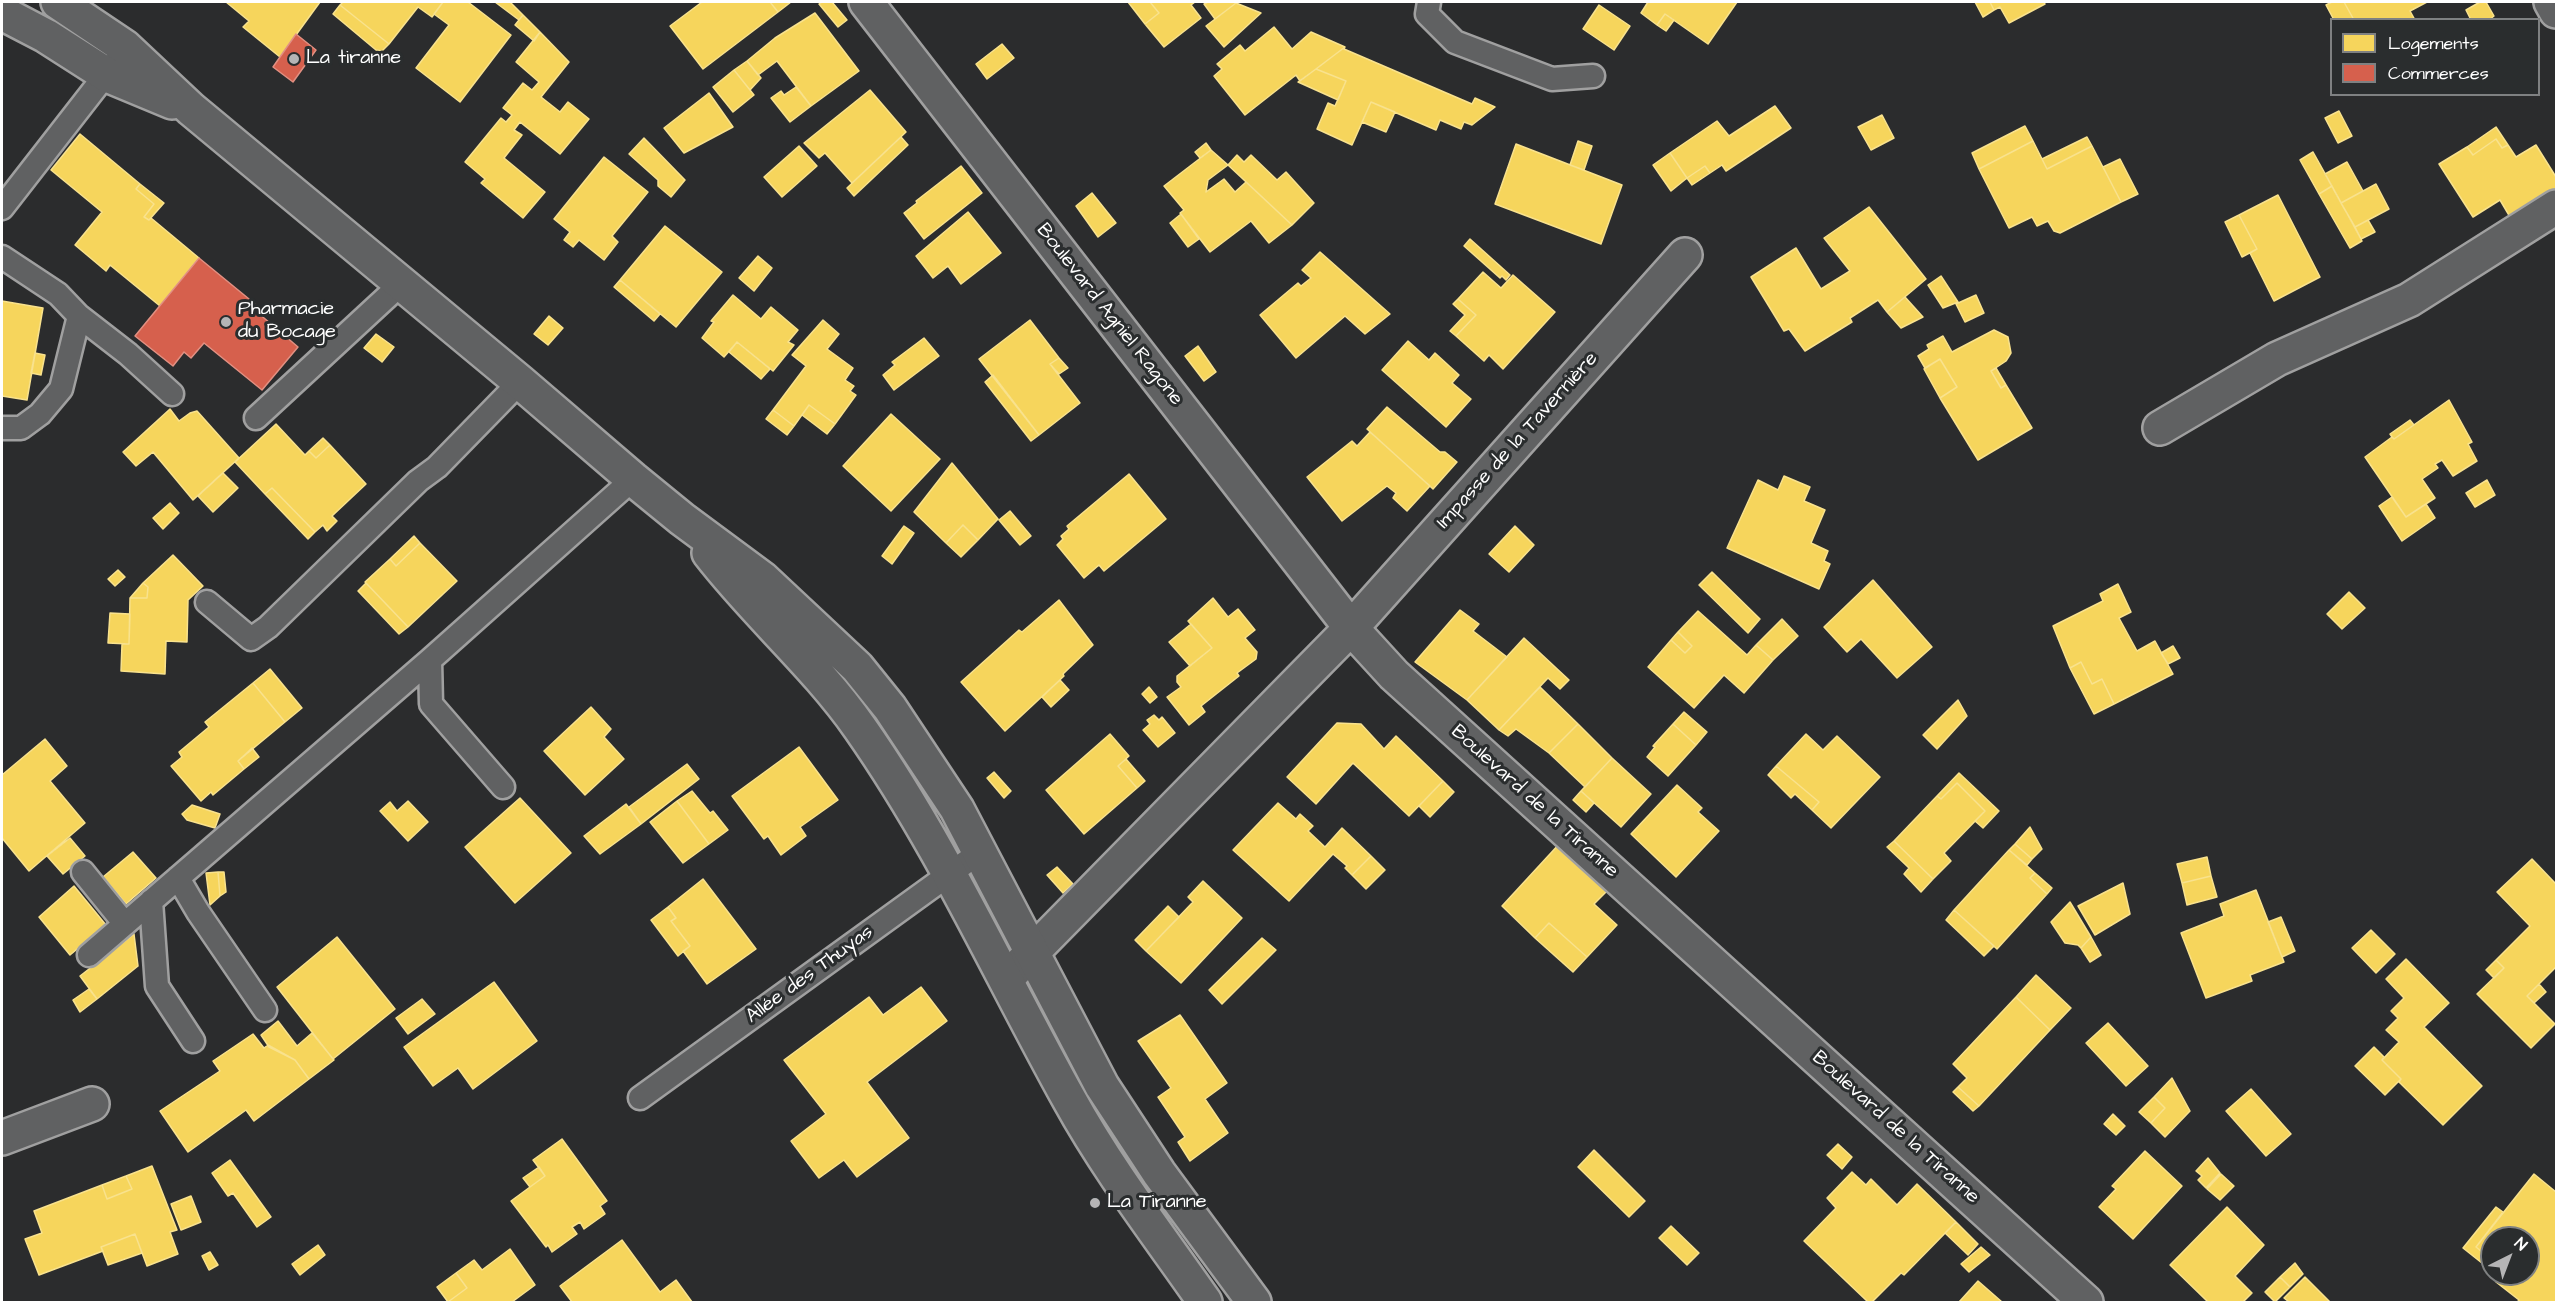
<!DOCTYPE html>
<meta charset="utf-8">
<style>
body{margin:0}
#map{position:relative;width:2558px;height:1304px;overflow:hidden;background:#2b2c2d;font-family:"Architects Daughter",sans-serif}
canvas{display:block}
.frame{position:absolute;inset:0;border:3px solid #fff;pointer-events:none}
.legend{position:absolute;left:2330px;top:18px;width:210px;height:78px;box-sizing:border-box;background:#2a2d2e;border:2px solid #7f8182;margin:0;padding:8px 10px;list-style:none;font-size:18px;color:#fff}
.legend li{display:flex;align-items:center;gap:12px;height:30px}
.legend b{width:30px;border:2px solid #7f8182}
.north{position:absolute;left:2480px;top:1226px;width:60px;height:60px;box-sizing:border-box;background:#2a2d2e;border:2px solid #7f8182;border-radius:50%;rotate:42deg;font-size:16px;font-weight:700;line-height:24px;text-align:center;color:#fff}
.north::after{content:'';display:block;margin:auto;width:21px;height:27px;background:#b5b5b6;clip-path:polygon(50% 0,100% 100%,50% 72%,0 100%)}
</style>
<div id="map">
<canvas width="2558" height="1304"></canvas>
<div class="frame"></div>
<ul class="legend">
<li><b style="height:16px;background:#f6d55c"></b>Logements</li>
<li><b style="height:16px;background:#d6604d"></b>Commerces</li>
</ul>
<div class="north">N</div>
</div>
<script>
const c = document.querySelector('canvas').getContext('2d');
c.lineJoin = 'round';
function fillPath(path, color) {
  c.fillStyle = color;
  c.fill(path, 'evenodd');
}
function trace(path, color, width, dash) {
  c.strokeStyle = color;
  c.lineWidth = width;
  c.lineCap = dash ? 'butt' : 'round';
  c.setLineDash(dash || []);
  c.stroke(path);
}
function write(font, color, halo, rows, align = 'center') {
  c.font = font + ' "Architects Daughter",sans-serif';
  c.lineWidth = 6;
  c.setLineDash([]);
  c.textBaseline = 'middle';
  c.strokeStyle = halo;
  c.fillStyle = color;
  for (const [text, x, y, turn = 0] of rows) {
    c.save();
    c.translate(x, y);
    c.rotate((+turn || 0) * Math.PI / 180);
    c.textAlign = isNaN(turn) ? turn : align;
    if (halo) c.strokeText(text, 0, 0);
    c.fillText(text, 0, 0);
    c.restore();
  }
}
const homes = new Path2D(`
 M226 2H320L280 57 243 27 249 21Z
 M343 2H443L432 17 418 7 389 44 340 5Z
 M443 2H468L511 35 460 102 416 68 449 25 434 14Z
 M495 2H510L523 15 519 20Z
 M702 2H770L778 12 703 69 670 26Z
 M770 2H791L778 12Z
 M822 2H832L847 20 838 27 819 4Z
 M1128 2H1150L1159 13 1145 24Z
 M1150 2H1195L1191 5 1201 18 1164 47 1145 24 1159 13Z
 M1208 2H1234L1236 3 1215 19 1204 4Z
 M1648 2H1737L1708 44 1665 14 1657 25 1641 13Z
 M1975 2H1990L1994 10 1983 17Z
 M1990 2H2044L2045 4 2009 23 2000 7 1994 10Z
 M2332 2H2344L2354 20H2334L2326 5Z
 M2344 2H2427L2410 11 2415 20H2354Z
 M2480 2H2486L2494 16 2489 20H2471L2466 10Z
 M1236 3 1261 13 1224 47 1206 26Z
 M340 5 389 44 382 51 376 50 333 14Z
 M1599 5 1630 26 1614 50 1583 29Z
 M815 13 859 71 811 106 777 61 758 75 747 61 775 38Z
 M1665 14 1674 20 1666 31 1657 25Z
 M523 15 540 32 534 41 515 25Z
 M1274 27 1292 49 1311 32 1345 47 1300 81 1296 75 1245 115 1214 76 1222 69 1217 64 1240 45 1245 51Z
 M540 32 569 62 541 97 560 112 568 102 589 119 560 154 520 122 514 130 522 135 504 158 545 192 523 218 481 183 485 179 465 162 501 118 506 122 512 115 503 108 523 83 532 90 539 82 516 62Z
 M1002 44 1014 58 987 79 976 64Z
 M1345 47 1344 49 1472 104 1475 98 1495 107 1472 125 1464 122 1461 129 1440 120 1436 130 1371 102 1352 145 1317 129 1328 103 1335 106 1346 81 1316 69Z
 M747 61 761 78 750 90 734 70Z
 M1316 69 1346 81 1338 100 1298 82Z
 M734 70 754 95 733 112 713 87Z
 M796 87 811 106 790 122 771 98 781 91 784 95Z
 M870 90 906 132 852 183 825 153 819 158 804 143Z
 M709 93 733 127 684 153 664 128Z
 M1371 102 1395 112 1386 132 1362 122Z
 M1775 106 1791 128 1726 171 1722 165 1710 173 1705 166 1687 178 1670 153 1717 121 1729 136Z
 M2339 111 2352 136 2338 143 2325 118Z
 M1882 115 1894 138 1871 150 1858 127Z
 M2025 126 2033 141 1979 169 1972 153Z
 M2496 127 2508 145 2502 148 2496 139 2473 155 2467 147Z
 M80 134 140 184 136 189 154 204 144 217 149 220 151 218 199 258 160 306 110 265 106 271 75 245 102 212 51 170Z
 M901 137 908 145 854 196 847 188Z
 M2087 137 2092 146 2047 169 2042 159Z
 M644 138 685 180 671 197 658 186V180L629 154Z
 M2496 139 2502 148 2508 145 2516 157 2536 145 2556 177V195L2513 222 2500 200 2473 217 2439 164 2467 147 2473 155Z
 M1578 141 1592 146 1584 170 1570 165Z
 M2033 141 2047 169 2092 146 2121 202 2060 233 2054 231 2048 221 2037 226 2032 217 2009 228 1979 169Z
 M1206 143 1211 150 1200 158 1195 152Z
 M1516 144 1622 185 1601 244 1495 204Z
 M799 146 817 166 782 197 764 177Z
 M1211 150 1228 165 1208 180 1206 192 1224 179 1235 192 1246 182 1292 225 1269 243 1251 221 1210 252 1180 213 1184 210 1164 186Z
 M2313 152 2332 186 2319 194 2300 160Z
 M1670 153 1687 178 1671 191 1653 165Z
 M1237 155 1244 162 1251 155 1277 180 1286 172 1314 203 1292 225 1228 165Z
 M604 157 648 192 612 236 618 242 604 260 579 240 573 247 564 240 570 232 554 219Z
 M2120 159 2138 194 2121 202 2103 167Z
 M2347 162 2363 191 2341 203 2325 174Z
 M961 166 982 193 924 239 904 213 917 203 916 201Z
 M1705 166 1710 173 1692 185 1687 178Z
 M140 184 164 203 149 220 144 217 154 204 136 189Z
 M2376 184 2389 209 2355 227 2341 203Z
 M2332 186 2362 241 2350 248 2319 194Z
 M1092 193 1116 223 1098 237 1076 206Z
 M2278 195 2320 277 2274 301 2250 253 2257 249 2239 215Z
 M1869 207 1926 279 1887 312 1878 300 1850 318 1852 322 1805 351 1789 329 1784 331 1751 277 1796 248 1821 289 1850 271 1824 238Z
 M968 212 1001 253 961 284 948 266 933 278 916 256Z
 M1181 214 1199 239 1188 247 1170 223Z
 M2239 215 2257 249 2242 257 2225 222Z
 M2368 220 2375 232 2361 239 2355 227Z
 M665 226 722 272 676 327 620 280Z
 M1470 239 1510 275 1506 280 1502 276 1500 278 1464 246Z
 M1320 252 1390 314 1365 334 1345 316 1296 358 1260 315 1298 283 1301 286 1311 278 1302 270Z
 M758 256 772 268 754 291 739 278Z
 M1483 272 1501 288 1513 275 1555 312 1503 369 1489 355 1484 361 1456 336 1476 315 1458 299Z
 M1941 276 1958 302 1943 308 1928 285Z
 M620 280 660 314 654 321 614 287Z
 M733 295 761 319 771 307 798 330 788 342 794 345 773 371 737 342 724 357 702 338 714 322 711 321Z
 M1976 295 1984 313 1965 322 1956 304Z
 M1905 297 1923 317 1901 328 1887 312Z
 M1458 299 1476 315 1456 336 1450 331 1465 315 1453 304Z
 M2 301 43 308 27 400 2 396Z
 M549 316 563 328 548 345 534 334Z
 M823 320 839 334 827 349 853 368 845 380 854 386 850 391 856 395 835 424 809 405 794 426 773 410 806 366 792 355Z
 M1030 320 1059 358 1050 364 1080 403 1039 435 979 359Z
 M1994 330 2008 337 2011 353 2006 361 1991 371 2001 388 2006 385 2032 428 1978 460 1940 398 1957 387 1940 359 1925 368 1918 356 1929 349 1927 345 1943 336 1952 352Z
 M376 334 394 347 382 362 364 348Z
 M924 338 939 356 894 390 883 375 895 365 892 362Z
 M1408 341 1429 360 1435 353 1459 375 1452 383 1471 399 1446 427 1382 370Z
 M737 342 770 369 761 379 729 352Z
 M1198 346 1216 372 1204 381 1185 356Z
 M35 353 45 355 41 375 31 373Z
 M1059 358 1068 368 1059 374 1050 364Z
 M1940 359 1957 387 1940 398 1924 369Z
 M1996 368 2006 385 2001 388 1991 371Z
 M993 375 1039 435 1031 441 985 382Z
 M2449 400 2472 442 2468 444 2477 461 2453 476 2442 460 2435 464 2438 468 2422 479 2435 498 2406 517 2365 457 2392 437 2394 439Z
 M809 405 835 424 827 434 802 415Z
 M1387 407 1440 452H1445L1457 462 1433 489 1367 429Z
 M170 409 179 421 190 413 197 411 239 458 193 500 153 452 136 466 123 452Z
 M773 410 794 426 787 435 766 419Z
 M891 414 940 459 891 511 843 466Z
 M2410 420 2414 425 2394 439 2392 437 2390 434Z
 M276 424 305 455 309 451 316 458 330 445 366 484 332 516 337 521 327 531 323 525 315 532 272 488 265 494 235 462Z
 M1370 432 1430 486 1407 511 1393 498 1396 493 1387 486 1342 521 1307 477 1352 441 1357 446Z
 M323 438 330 445 316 458 309 451Z
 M952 463 998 519 978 540 963 525 946 543 914 512Z
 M223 473 238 488 213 512 198 496Z
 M1129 474 1166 519 1104 571 1099 565 1084 578 1057 545 1063 539 1061 536 1069 529 1067 526Z
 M1784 476 1810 487 1804 501 1825 510 1811 543 1828 551 1824 561 1830 564 1819 589 1727 548 1758 480 1778 490Z
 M2487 480 2495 495 2475 507 2466 493Z
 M272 488 315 532 308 539 265 494Z
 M2392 497 2406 517 2426 504 2435 518 2402 541 2379 506Z
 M170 503 179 513 163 529 153 518Z
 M1010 511 1031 536 1020 545 999 520Z
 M963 525 978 540 961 557 946 543Z
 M904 526 914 533 892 564 882 556Z
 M1515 526 1534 545 1509 572 1489 554Z
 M414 536 420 543 396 566 390 559Z
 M420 543 457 581 408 627 365 582 390 559 396 566Z
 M173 555 203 586 188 600 187 642 166 641 165 674 121 671 122 644H129L130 598H147L148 587 143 583Z
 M118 570 125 577 115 586 108 579Z
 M1712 572 1760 619 1748 633 1699 585Z
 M1873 580 1932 647 1897 678 1861 639 1847 652 1824 627Z
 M143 583 148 587 147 598H130Z
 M366 583 408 627 399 634 358 591Z
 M2118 584 2131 612 2119 618 2137 651 2155 641 2173 674 2114 704 2102 679 2092 684 2081 662 2070 668 2053 626 2103 601 2100 594Z
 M2349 592 2365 608 2342 629 2327 614Z
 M1213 598 1228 617 1238 609 1255 630 1245 638 1257 652 1256 659 1237 673 1239 676 1201 706 1205 712 1189 725 1167 697 1181 687 1177 682V676L1212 648 1188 621Z
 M1059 600 1093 645 1063 674 1064 676 1005 731 961 682 1019 630 1022 632Z
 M1460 610 1479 624 1473 631 1507 657 1467 700 1415 662Z
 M1698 611 1747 655 1756 645 1773 660 1744 693 1724 675 1694 708 1648 667 1671 640 1685 653 1692 646 1678 632Z
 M110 613 130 614 129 644 108 643Z
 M1782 619 1798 636 1773 660 1756 645Z
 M1191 624 1212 648 1190 666 1169 642Z
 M1678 632 1692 646 1685 653 1671 640Z
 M1524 638 1569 680 1560 689 1548 678 1499 730 1467 700Z
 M2173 646 2180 658 2168 664 2161 653Z
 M2081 662 2092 684 2102 679 2114 704 2094 714 2070 668Z
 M270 669 302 708 285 722 253 683Z
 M1060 680 1069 690 1051 707 1042 697Z
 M253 683 285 722 238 761 244 769 213 795 211 792 201 801 171 766 182 757 179 752 209 727 205 722Z
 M1149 687 1157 697 1150 703 1142 694Z
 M1540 687 1578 724 1549 753 1516 729 1508 736 1499 730Z
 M1958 700 1967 716 1937 749 1923 735Z
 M591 707 611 729 604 737 624 759 585 795 544 751Z
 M1684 712 1707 732 1696 745 1673 724Z
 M1154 715 1159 720 1162 717 1175 733 1158 747 1143 730 1150 724 1147 720Z
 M1337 723 1361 724 1384 749 1396 736 1443 781 1409 816 1353 763 1316 804 1287 777Z
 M1578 724 1612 758 1585 787 1549 753Z
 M1673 724 1696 745 1668 776 1647 757 1655 747 1653 746Z
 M1110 734 1129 756 1118 766 1137 788 1084 834 1046 790Z
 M1806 734 1823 750 1837 736 1880 777 1831 828 1812 810 1819 802 1776 766Z
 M45 739 67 766 50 781 85 823 29 871 2 838V775Z
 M799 747 838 800 800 827 806 836 781 855 768 836 764 839 732 796Z
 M252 748 259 757 244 769 238 761Z
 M1612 758 1651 794 1621 827 1581 791Z
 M1126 759 1145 781 1137 788 1118 766Z
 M687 764 699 779 641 824 629 807Z
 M1776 766 1819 802 1812 810 1795 794 1791 798 1768 775Z
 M994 772 1011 791 1004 798 987 778Z
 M1959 773 1999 811 1983 828 1975 821 1985 811 1957 783 1941 799 1937 796Z
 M1443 781 1454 792 1430 817 1419 806Z
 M1957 783 1985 811 1944 853 1951 861 1933 879 1894 841 1937 796 1941 799Z
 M1677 785 1702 808 1698 812 1719 831 1676 877 1631 834Z
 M692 791 710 813 713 811 728 830 709 844 677 801Z
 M1581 791 1594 803 1586 812 1573 800Z
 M520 798 571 853 515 903 465 847Z
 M408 801 428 822 408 841 380 811 390 802 397 811Z
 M677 801 709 844 683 863 650 822Z
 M1278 803 1296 819 1300 814 1313 826 1308 831 1325 847 1342 828 1371 856 1352 875 1345 868 1347 866 1333 854 1289 901 1233 850Z
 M626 804 641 824 600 854 584 836Z
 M192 805 220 814 215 828 187 820 182 814Z
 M2030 827 2042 849 2032 859 2015 844Z
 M70 838 85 856 63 874 47 856Z
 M1894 841 1933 879 1921 892 1904 874 1909 868 1887 847Z
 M1561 842 1610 888 1594 904 1617 925 1587 957 1549 923 1535 938 1502 906Z
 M2015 844 2032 859 2027 865 2009 850Z
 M2009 850 2035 873 2030 878 2047 894 1997 949 1954 910Z
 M133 852 156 878 126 904 103 877Z
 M1371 856 1385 870 1366 889 1352 875Z
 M2207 857 2211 876 2182 883 2177 864Z
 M2532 859 2556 884V967L2527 996 2555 1024 2531 1048 2477 994 2504 968 2496 960 2530 926 2497 892Z
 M1057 867 1073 884 1063 893 1047 875Z
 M218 872 220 896 210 905 206 873Z
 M218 872H224L226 892 220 896Z
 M2035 873 2052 888 2047 894 2030 878Z
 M2211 876 2217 897 2187 905 2182 883Z
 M703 879 756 949 707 984 683 951 690 946 671 921 676 918 668 907Z
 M1203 881 1242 918 1181 983 1146 951 1193 902 1188 897Z
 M2123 883 2130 914 2095 935 2078 906Z
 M74 886 106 925 70 955 39 917Z
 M2256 890 2284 962 2250 975 2252 981 2206 998 2181 933 2224 916 2220 904Z
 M2070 902 2091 937 2081 948 2078 945 2065 943 2051 922Z
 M1168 906 1179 917 1146 951 1135 940Z
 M668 907 676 918 671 921 690 946 678 956 651 920Z
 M1954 910 1994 946 1984 956 1946 920Z
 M2281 917 2295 951 2282 957 2268 922Z
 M1549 923 1587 957 1573 972 1535 938Z
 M2371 930 2395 954 2376 973 2352 948Z
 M134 934 138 966 97 999 80 976Z
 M337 937 395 1009 333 1059 277 987Z
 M2091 937 2101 955 2090 962 2081 948Z
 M1262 938 1276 950 1222 1004 1209 990Z
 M2406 959 2449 1003 2424 1027 2482 1086 2443 1125 2399 1082 2401 1079 2382 1060 2399 1042 2386 1030 2398 1018 2391 1011 2404 998 2386 979Z
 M2496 960 2504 968 2494 978 2486 970Z
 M2036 975 2071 1008 2050 1030 2016 997Z
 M494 982 537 1041 473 1089 458 1068 433 1086 404 1047Z
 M2539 984 2546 992 2534 1003 2527 996Z
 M921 987 947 1021 867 1082 909 1138 857 1177 844 1160 819 1178 791 1141 826 1114 784 1060 869 997 883 1015Z
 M89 989 97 999 80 1012 73 1000Z
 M2016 997 2050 1030 1979 1106 1958 1087 1967 1078 1953 1064Z
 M422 999 435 1014 408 1034 396 1018Z
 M1180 1015 1227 1083 1205 1099 1228 1133 1190 1161 1178 1142 1185 1137 1158 1097 1171 1088 1138 1041Z
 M278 1021 297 1046 312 1033 334 1060 309 1079 295 1060 269 1047 261 1035Z
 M2108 1023 2148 1066 2126 1086 2086 1043Z
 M253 1034 264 1048 268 1045 295 1060 309 1079 254 1121 246 1110 188 1152 160 1111 220 1071 213 1061Z
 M2374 1047 2384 1057 2382 1060 2401 1079 2385 1095 2355 1066Z
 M2172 1078 2190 1111 2165 1137 2151 1123 2165 1108 2154 1097Z
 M1958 1087 1979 1106 1973 1111 1953 1092Z
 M2251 1089 2291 1134 2266 1156 2226 1111Z
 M2154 1097 2165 1108 2151 1123 2139 1112Z
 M2113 1114 2125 1126 2116 1135 2104 1124Z
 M562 1139 607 1201 600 1206 605 1214 584 1229 580 1222 572 1227 577 1234 552 1252 548 1245 546 1247 511 1201 545 1176 533 1160Z
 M1838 1144 1852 1157 1842 1169 1827 1155Z
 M1594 1150 1645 1201 1629 1217 1578 1167Z
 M2145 1151 2182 1186 2133 1239 2099 1207 2116 1189 2112 1186Z
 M2208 1158 2220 1173 2206 1188 2198 1180 2202 1176 2196 1171Z
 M230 1160 271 1217 257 1227 233 1193 228 1196 212 1173Z
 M152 1166 177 1230 170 1232 178 1254 147 1266 135 1234 101 1247 103 1251 39 1275 25 1239 42 1233 34 1211 102 1185 107 1199 132 1189 126 1176Z
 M539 1167 545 1176 530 1187 523 1178Z
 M1852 1172 1866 1185 1871 1179 1897 1205 1917 1184 1956 1222 1904 1275 1901 1273 1872 1302H1868L1804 1241 1836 1208 1827 1198Z
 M2221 1174 2234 1186 2220 1200 2207 1189Z
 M2534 1174 2556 1192V1302H2517L2519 1300 2496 1282 2502 1274H2528V1238H2492V1260L2476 1247Z
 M126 1176 132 1189 107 1199 102 1185Z
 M191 1196 201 1222 181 1230 171 1204Z
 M2227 1207 2264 1245 2235 1276 2252 1293 2243 1302H2208L2170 1265Z
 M2496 1207 2503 1212 2476 1247 2492 1260V1271L2463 1248Z
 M1956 1222 1978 1244 1968 1255 1945 1233Z
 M1671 1226 1699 1253 1687 1265 1659 1238Z
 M135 1234 142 1253 108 1265 101 1247Z
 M622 1240 660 1292 676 1280 692 1302H572L560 1286Z
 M318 1245 325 1255 300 1275 292 1264Z
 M1981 1247 1990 1255 1969 1272 1961 1264Z
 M510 1249 535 1285 512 1302H448L467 1288 456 1273 474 1260 482 1270Z
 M210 1252 218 1265 209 1270 202 1256Z
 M2295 1263 2303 1274 2290 1287 2280 1277Z
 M456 1273 467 1288 448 1302 437 1287Z
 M2280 1277 2290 1287 2275 1302 2265 1292Z
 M2305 1277 2330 1302H2289L2284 1298Z
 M1978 1281 2002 1302H1959Z`);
fillPath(homes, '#f6d55c');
trace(homes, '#f9e28d', 1.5);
const shops = new Path2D(`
 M296 34 316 50 293 82 273 67Z
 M199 258 260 308 257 312 298 347 262 390 204 343 191 358 184 352 173 366 135 336Z`);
fillPath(shops, '#d6604d');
trace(shops, '#e29082', 1.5);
const lane = new Path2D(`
 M1429 2 1427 14 1455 42 1552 79 1593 76
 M2 208 114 64
 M2 257 58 294 79 316 128 354 172 394
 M256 418 401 284
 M2 428H21L40 414 61 389 79 316
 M207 602 251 639 268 627 418 481 437 467 520 382
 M430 660 431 704 503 787
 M83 872 125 924
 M178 878 198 912 265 1010
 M151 901 157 986 193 1041
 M89 955 430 660 633 479
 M640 1098 980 852`);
const street = new Path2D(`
 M866 2 1351 628 1685 255
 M2551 2 2556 11
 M2160 428 2277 359 2409 300 2556 207
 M1006 979 1351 628 1394 675 2086 1302
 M2 1138 92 1104`);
const secondary = new Path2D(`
 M58 2 125 47 191 109 520 382 633 479 682 519 763 579 857 667 890 708 957 809 1102 1086 1159 1173 1254 1302
 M2 13 46 36 107 75 172 102
 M709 553C756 614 816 665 860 728 942 845 1000 975 1069 1099 1108 1170 1159 1236 1205 1302`);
trace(lane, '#a0a0a0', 27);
trace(street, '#a0a0a0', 38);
trace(secondary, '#a0a0a0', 38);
trace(lane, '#606162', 22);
trace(street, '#606162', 33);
trace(secondary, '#606162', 33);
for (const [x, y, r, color] of [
 [294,59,6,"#b5b5b6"],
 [226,322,6,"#b5b5b6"],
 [1095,1203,6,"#b5b5b6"]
]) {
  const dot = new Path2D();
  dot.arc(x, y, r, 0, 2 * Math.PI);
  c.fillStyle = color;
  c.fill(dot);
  trace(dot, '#2a2d2e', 2);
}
write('20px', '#fff', '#2a2d2e', [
 ["La tiranne",306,59],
 ["Pharmacie",238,310],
 ["du Bocage",238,333],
 ["La Tiranne",1107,1203]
], 'left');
write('20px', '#fff', '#2a2d2e', [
 ["Boulevard Agniel Ragone",1109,315,52],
 ["Impasse de la Tavernière",1518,441,-48],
 ["Boulevard de la Tiranne",1534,802,42],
 ["Allée des Thuyas",810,975,-36],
 ["Boulevard de la Tiranne",1895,1128,42]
]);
</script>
